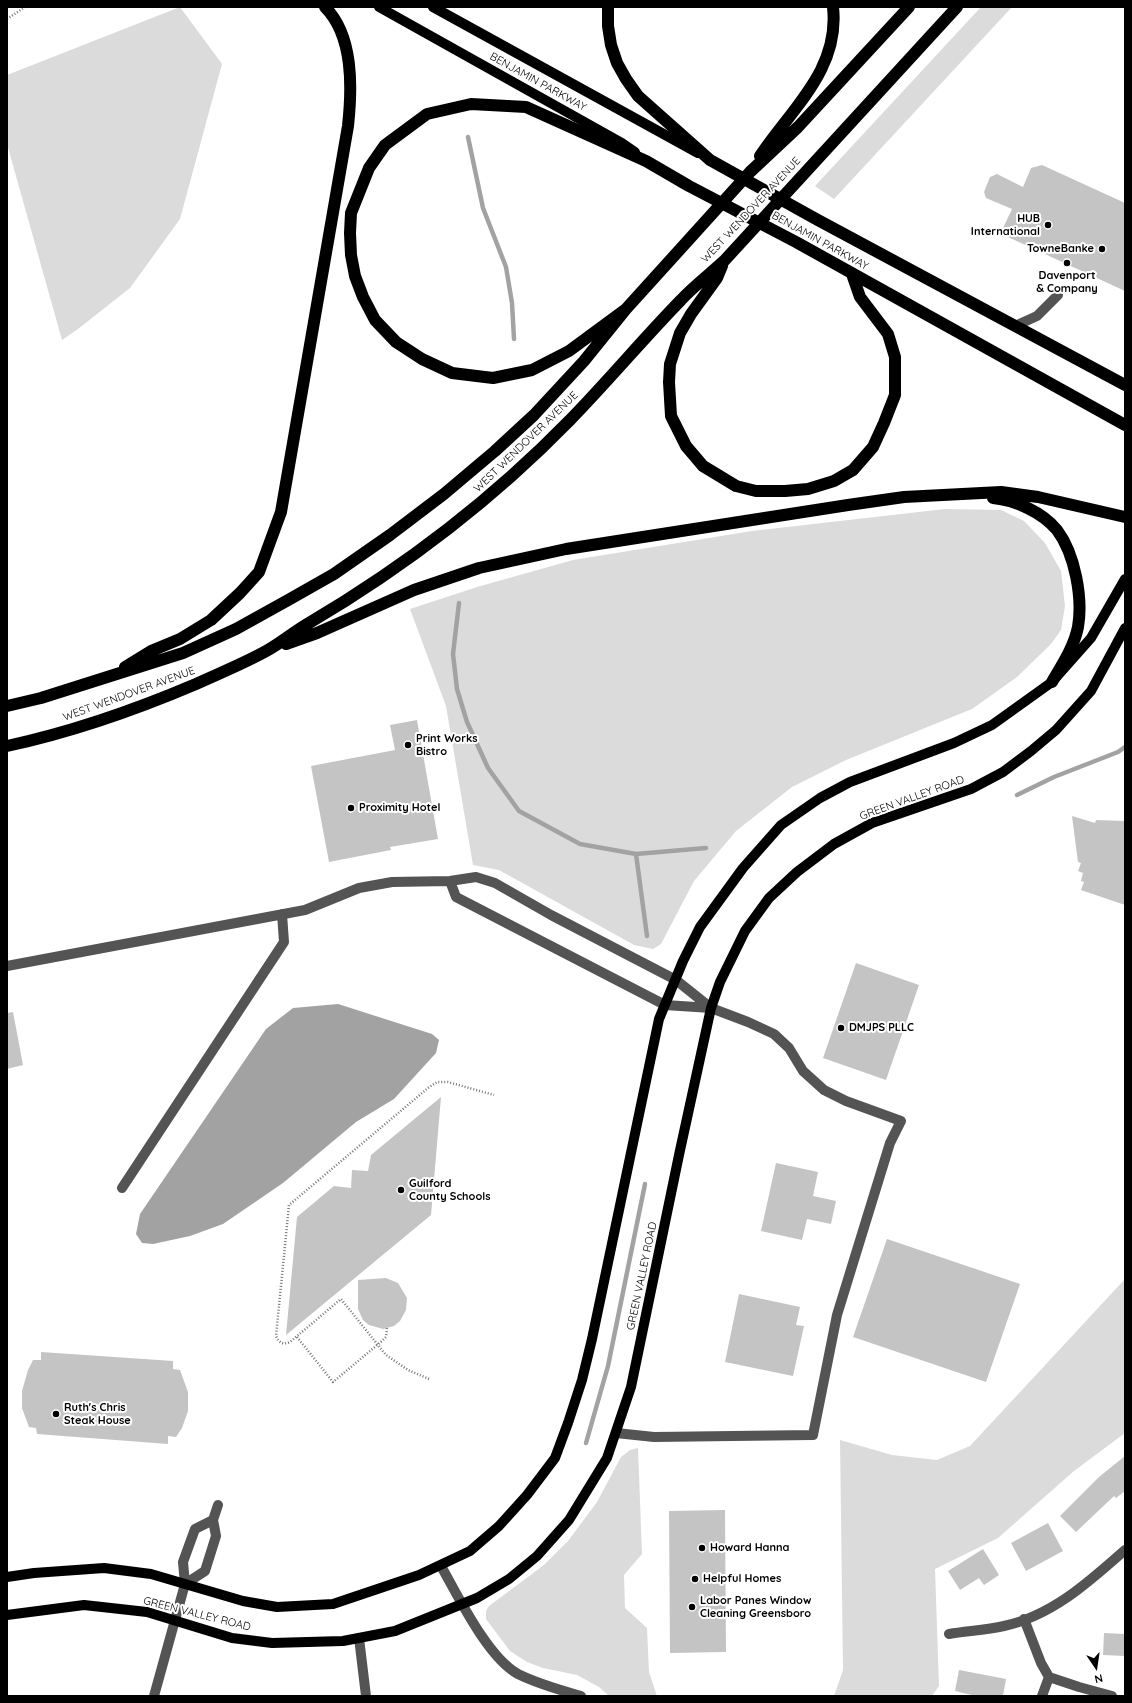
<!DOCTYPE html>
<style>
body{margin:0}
#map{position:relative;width:1132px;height:1703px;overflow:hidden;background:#fff;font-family:Quicksand,sans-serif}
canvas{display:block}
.frame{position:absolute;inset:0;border:8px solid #000;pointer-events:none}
.north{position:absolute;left:1076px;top:1647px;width:40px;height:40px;-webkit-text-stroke:3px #fff;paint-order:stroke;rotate:167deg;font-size:11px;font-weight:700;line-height:16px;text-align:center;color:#000}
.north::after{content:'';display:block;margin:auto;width:14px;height:18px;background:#000;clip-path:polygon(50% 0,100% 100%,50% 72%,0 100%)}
</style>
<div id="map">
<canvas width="1132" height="1703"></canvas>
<div class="frame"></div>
<div class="north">N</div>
</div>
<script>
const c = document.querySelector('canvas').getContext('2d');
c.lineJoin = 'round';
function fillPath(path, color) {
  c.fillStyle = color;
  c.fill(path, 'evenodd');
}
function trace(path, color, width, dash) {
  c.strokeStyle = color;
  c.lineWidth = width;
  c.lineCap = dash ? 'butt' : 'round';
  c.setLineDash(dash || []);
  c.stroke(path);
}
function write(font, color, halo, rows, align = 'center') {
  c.font = font + ' Quicksand,sans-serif';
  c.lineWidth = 4;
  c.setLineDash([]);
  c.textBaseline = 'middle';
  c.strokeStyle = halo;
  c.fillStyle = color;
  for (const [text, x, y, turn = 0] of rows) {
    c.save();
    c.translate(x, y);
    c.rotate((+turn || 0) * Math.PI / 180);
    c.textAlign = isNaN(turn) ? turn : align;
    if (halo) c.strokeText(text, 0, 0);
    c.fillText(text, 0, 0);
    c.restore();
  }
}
fillPath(new Path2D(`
 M180 7 222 64 180 219 130 288 78 329 62 340 7 144V75Z
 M981 7H1012L834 199 815 186Z
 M945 509 1001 510 1024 521 1045 543 1061 571 1065 606 1061 630 1051 644 1017 677 972 709 846 760 792 787 736 831 694 881 661 944 653 949 634 945 499 870 473 865 446 706 410 609 477 587 573 560 752 531Z
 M1125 1279V1433L1074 1471 998 1538 935 1569 939 1686 932 1696H834L843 1670 840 1440 892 1455 937 1460 970 1446Z
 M638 1448 642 1554 624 1575 625 1608 647 1628 649 1672 657 1696H609L599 1687 577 1675 543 1668 527 1662 510 1651 486 1619V1611L489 1606 544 1565 568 1541 597 1502 621 1457 630 1450Z`), '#dbdbdb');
fillPath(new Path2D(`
 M338 1004 432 1034 439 1040 436 1053 394 1099 356 1122 283 1183 223 1224 190 1236 153 1244 142 1243 136 1234 140 1214 266 1029 293 1008Z`), '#a2a2a2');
trace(new Path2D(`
 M468 137 483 208 506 267 512 303 514 339
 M459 603 453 654 457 689 467 722 488 768 519 811 580 844 636 854 706 848
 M1017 795 1054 777 1118 752 1125 747
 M636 854 647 936
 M586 1443 608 1366 645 1184`), '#a2a2a2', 4.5);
fillPath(new Path2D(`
 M1042 165 1125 203V291L1008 237 1003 228 1012 209 986 198 984 192 990 177 997 174 1023 187 1031 168Z
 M417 720 438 839 390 847 391 850 329 862 311 766 395 750 390 725Z
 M1072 816 1095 823 1096 820 1125 821V905L1081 890 1084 882 1081 881 1083 873 1078 871 1081 863 1078 862Z
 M856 963 919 985 886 1080 823 1058Z
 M13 1012 23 1065 7 1069V1013Z
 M441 1097 431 1215 286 1335 297 1217 334 1186 351 1188 352 1170 368 1171 371 1155Z
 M776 1163 818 1172 813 1196 836 1201 831 1224 807 1219 802 1240 761 1231Z
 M887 1239 1020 1284 986 1382 853 1337Z
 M386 1278 398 1283 407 1298 406 1310 400 1321 394 1326 383 1329 369 1325 363 1320 358 1309V1280Z
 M739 1294 800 1307 796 1325 804 1326 793 1376 725 1362Z
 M41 1352 173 1361V1369L180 1370 188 1392V1411L182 1428 176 1437 168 1436V1444L37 1434 36 1428 29 1427 22 1408V1391L28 1370 33 1360H41Z
 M1125 1456V1491L1116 1498 1114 1496 1076 1532 1060 1516 1099 1477Z
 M725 1510 726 1652 670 1653 669 1511Z
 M1048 1523 1063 1551 1026 1571 1011 1543Z
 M983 1549 999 1575 984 1585 979 1578 960 1590 948 1571Z
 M1104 1633 1125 1634V1656L1103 1655Z
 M959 1670 1006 1679 1003 1696H976L955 1691Z`), '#c4c4c4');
trace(new Path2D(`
 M7 19 25 7
 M297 1337 333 1382 382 1341 386 1337 387 1328
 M429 1379 408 1370 386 1355 341 1299 290 1342C283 1345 279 1343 276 1336L289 1205 428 1088 437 1082H448L494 1095`), '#767676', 2.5, [1, 2]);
trace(new Path2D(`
 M1015 326 1037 316 1058 295
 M450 881 456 897 665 1005 711 1008 748 1022 774 1034 789 1048 803 1071 824 1090 846 1101 901 1121 890 1143 837 1315 813 1435 654 1437 616 1433
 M7 966 305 910 359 888 392 882 450 881 476 877 495 883 551 915 676 980 711 1008
 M122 1188 284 942 282 914
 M213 1520 218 1505
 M441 1566C458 1596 488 1658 518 1674 538 1684 560 1690 581 1696
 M1024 1619 1041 1663 1049 1677 1079 1687 1112 1696
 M949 1634C967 1631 986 1630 1004 1626 1052 1616 1090 1581 1125 1550
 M359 1638 366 1696
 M154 1696 185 1584 183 1562 195 1529 213 1520 216 1536 205 1571 185 1584
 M1042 1696 1049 1677`), '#545454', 10);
trace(new Path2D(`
 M379 7 622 143 635 152
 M433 7 698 153
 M7 1577 34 1573 104 1568 151 1574 243 1601 277 1607 333 1604 419 1575 470 1551 499 1526 527 1495 555 1458 568 1423 582 1380 592 1339 659 1019 683 961 700 927 743 868 781 825 820 798 850 782 954 743 992 725 1052 682 1091 638 1125 579
 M7 1615 84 1605 147 1612 232 1638 272 1643 343 1641 395 1631 477 1598 509 1579 537 1556 569 1520 607 1458 631 1387 679 1155 711 1008 720 982 745 931 769 898 797 872 834 844 872 823 971 789 1003 772 1031 751 1056 730 1091 691 1125 628`), '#000', 10);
trace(new Path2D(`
 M608 7V26L611 45 617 63 626 79 638 96 710 160 816 219 1125 385
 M760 156C791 109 840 70 833 7
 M722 266 717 278 691 314 680 333 670 364 669 382 671 416 686 446 703 466 736 486 756 491H785L808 489 834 481 853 470 873 447 884 423 895 395V357L888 334 860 297 852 274
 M626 309 569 351 532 370 493 378 452 373 422 359 396 342 375 320 363 297 355 276 351 255 350 233 351 213 369 168 385 145 427 114 471 104 526 107 646 161 689 186 796 242 1125 425
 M993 498C1015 500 1042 512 1057 530 1075 554 1083 598 1078 627 1074 647 1062 665 1052 682
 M286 644 317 633 414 590 479 568 566 549 848 505 904 497 1001 492 1038 497 1125 517
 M125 667 151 651 180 639 211 620 240 593 259 572 281 512 348 126C352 89 354 36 325 7
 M7 706 41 698 183 653 236 629 290 599 334 574 390 535 444 494 495 451 534 415 584 361 626 309 750 172 798 127 909 7
 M7 746C72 732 135 710 196 684 220 673 245 663 268 650 282 642 295 631 309 623 404 567 493 499 570 420 608 381 643 339 681 300 694 286 710 274 724 261L957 7`), '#000', 12);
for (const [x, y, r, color] of [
 [1048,225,4,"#000"],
 [1102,249,4,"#000"],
 [1067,263,4,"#000"],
 [408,745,4,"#000"],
 [351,808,4,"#000"],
 [841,1028,4,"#000"],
 [401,1190,4,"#000"],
 [56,1414,4,"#000"],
 [702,1548,4,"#000"],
 [695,1579,4,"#000"],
 [692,1607,4,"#000"]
]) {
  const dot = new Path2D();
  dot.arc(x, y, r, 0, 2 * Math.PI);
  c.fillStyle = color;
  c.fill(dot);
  trace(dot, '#fff', 1.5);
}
write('11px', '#000', '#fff', [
 ["BENJAMIN PARKWAY",538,82,29],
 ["WEST WENDOVER AVENUE",751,210,-47],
 ["BENJAMIN PARKWAY",820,241,29],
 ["WEST WENDOVER AVENUE",526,442,-44],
 ["WEST WENDOVER AVENUE",129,694,-20],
 ["GREEN VALLEY ROAD",912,798,-20],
 ["GREEN VALLEY ROAD",642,1276,-78],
 ["GREEN VALLEY ROAD",197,1614,14]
]);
write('bold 11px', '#000', '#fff', [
 ["HUB",1040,219,"right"],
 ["International",1040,232,"right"],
 ["TowneBanke",1094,249,"right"],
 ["Davenport",1067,276,"center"],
 ["& Company",1067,289,"center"],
 ["Print Works",416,739],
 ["Bistro",416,752],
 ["Proximity Hotel",359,808],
 ["DMJPS PLLC",849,1028],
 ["Guilford",409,1184],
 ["County Schools",409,1197],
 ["Ruth's Chris",64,1408],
 ["Steak House",64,1421],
 ["Howard Hanna",710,1548],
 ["Helpful Homes",703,1579],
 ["Labor Panes Window",700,1601],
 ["Cleaning Greensboro",700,1614]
], 'left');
</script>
